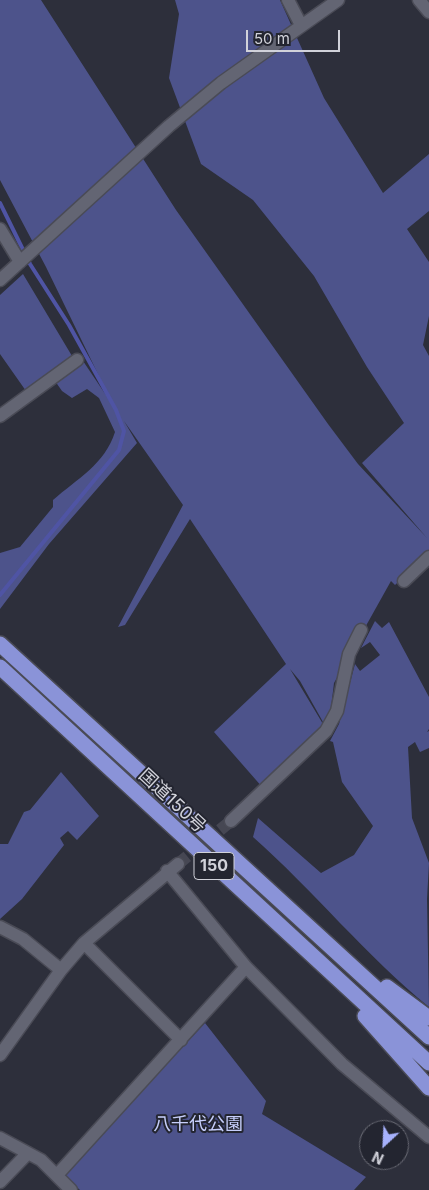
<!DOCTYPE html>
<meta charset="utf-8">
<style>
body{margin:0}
#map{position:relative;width:429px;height:1190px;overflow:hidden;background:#2d2f3b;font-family:Inter,sans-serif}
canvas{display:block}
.north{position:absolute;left:359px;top:1120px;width:50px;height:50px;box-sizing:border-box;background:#232530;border:1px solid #696a74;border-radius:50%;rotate:205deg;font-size:14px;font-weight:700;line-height:20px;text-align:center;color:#d1d2da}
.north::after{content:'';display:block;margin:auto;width:18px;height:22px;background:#a6b1fc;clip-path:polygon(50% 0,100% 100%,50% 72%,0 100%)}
.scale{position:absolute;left:246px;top:30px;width:94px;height:22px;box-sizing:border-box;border:2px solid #d1d2da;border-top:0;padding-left:6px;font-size:15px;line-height:18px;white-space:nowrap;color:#d1d2da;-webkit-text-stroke:4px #232530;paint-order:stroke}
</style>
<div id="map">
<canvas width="429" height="1190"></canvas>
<div class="north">N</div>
<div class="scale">50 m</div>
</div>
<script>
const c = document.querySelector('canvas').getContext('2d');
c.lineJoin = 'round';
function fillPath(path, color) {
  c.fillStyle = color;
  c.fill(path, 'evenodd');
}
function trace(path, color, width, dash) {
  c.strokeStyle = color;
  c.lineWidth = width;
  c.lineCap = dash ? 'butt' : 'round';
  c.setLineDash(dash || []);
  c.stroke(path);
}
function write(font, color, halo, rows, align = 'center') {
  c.font = font + ' Inter,"Noto Sans JP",sans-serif';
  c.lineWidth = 4;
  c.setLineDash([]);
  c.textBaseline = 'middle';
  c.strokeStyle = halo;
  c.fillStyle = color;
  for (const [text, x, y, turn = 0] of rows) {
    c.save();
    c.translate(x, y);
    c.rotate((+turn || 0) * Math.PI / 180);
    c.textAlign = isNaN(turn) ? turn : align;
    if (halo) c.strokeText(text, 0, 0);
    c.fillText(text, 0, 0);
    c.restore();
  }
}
fillPath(new Path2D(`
 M0 0H41L176 210 328 424 358 464 427 538 362 463 404 423 367 367 314 276 253 200 201 164 169 78 179 14 175 0H280L324 98 383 193 429 154V211L407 229 429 262V316L423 345 429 356V553L395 585 391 581 334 683 330 716 323 722 300 681 290 669 323 724 263 788 214 732 286 664 190 519 125 625 118 627 183 505 124 421 137 443 49 544 0 609V553L20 547 53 507V500C77 479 105 464 115 432L99 398 87 389 72 398 62 391 55 381 83 361 114 407 46 267 0 180Z
 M23 274 72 356 26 391 0 354V295Z
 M375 621 382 628 389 622 429 697V729L427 732 429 731V748L420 752 415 742 408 747 412 818 429 863 427 899 429 1007C366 956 314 891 253 837L258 818 321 873 354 855 373 826 342 782 333 742 330 741 339 724 355 664 360 671 380 655 370 642 361 648Z
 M61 772 99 816 77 840 68 831 60 838 64 845 22 899 0 919V844H8L24 812 30 810Z
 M205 1023 266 1101 262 1114 366 1177 354 1190H80L63 1175Z`), '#4d538b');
trace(new Path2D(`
 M0 203 30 264 69 325 116 410 124 431 119 450 0 595`), '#4f54a4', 4);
trace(new Path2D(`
 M178 864 231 821`), '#464753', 12, [12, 6]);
const minor = new Path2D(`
 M288 0 301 25
 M419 0 429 12
 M0 229 20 262
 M0 280 169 126 221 83 338 0
 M0 416 77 360
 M404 581 429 557
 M231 821 326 731 337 711 349 654 361 630
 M167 871 246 967 342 1064 429 1137
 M0 927 23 939 61 970
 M84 943 181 1040
 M0 1055 61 970 84 943 178 864
 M0 1138 41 1160 71 1190
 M57 1175 246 967
 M0 1182 28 1153`);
const highway = new Path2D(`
 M0 644 429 1037
 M0 667 429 1063
 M387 987 429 1018
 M365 1016 429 1088`);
trace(minor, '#4a4b56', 15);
trace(highway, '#4a4b56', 18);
trace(minor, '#636573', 12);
trace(highway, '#8a93d8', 15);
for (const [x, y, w] of [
 [214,866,40]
]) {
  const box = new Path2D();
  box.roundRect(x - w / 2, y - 13.5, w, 27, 4);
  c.fillStyle = '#232530';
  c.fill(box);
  trace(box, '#d1d2da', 1);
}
write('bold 16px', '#d1d2da', null, [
 ["150",214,866]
]);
write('18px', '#d1d2da', '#232530', [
 ["国道150号",172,801,43]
]);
write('18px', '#c6cefa', '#232530', [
 ["八千代公園",198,1125]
]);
</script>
